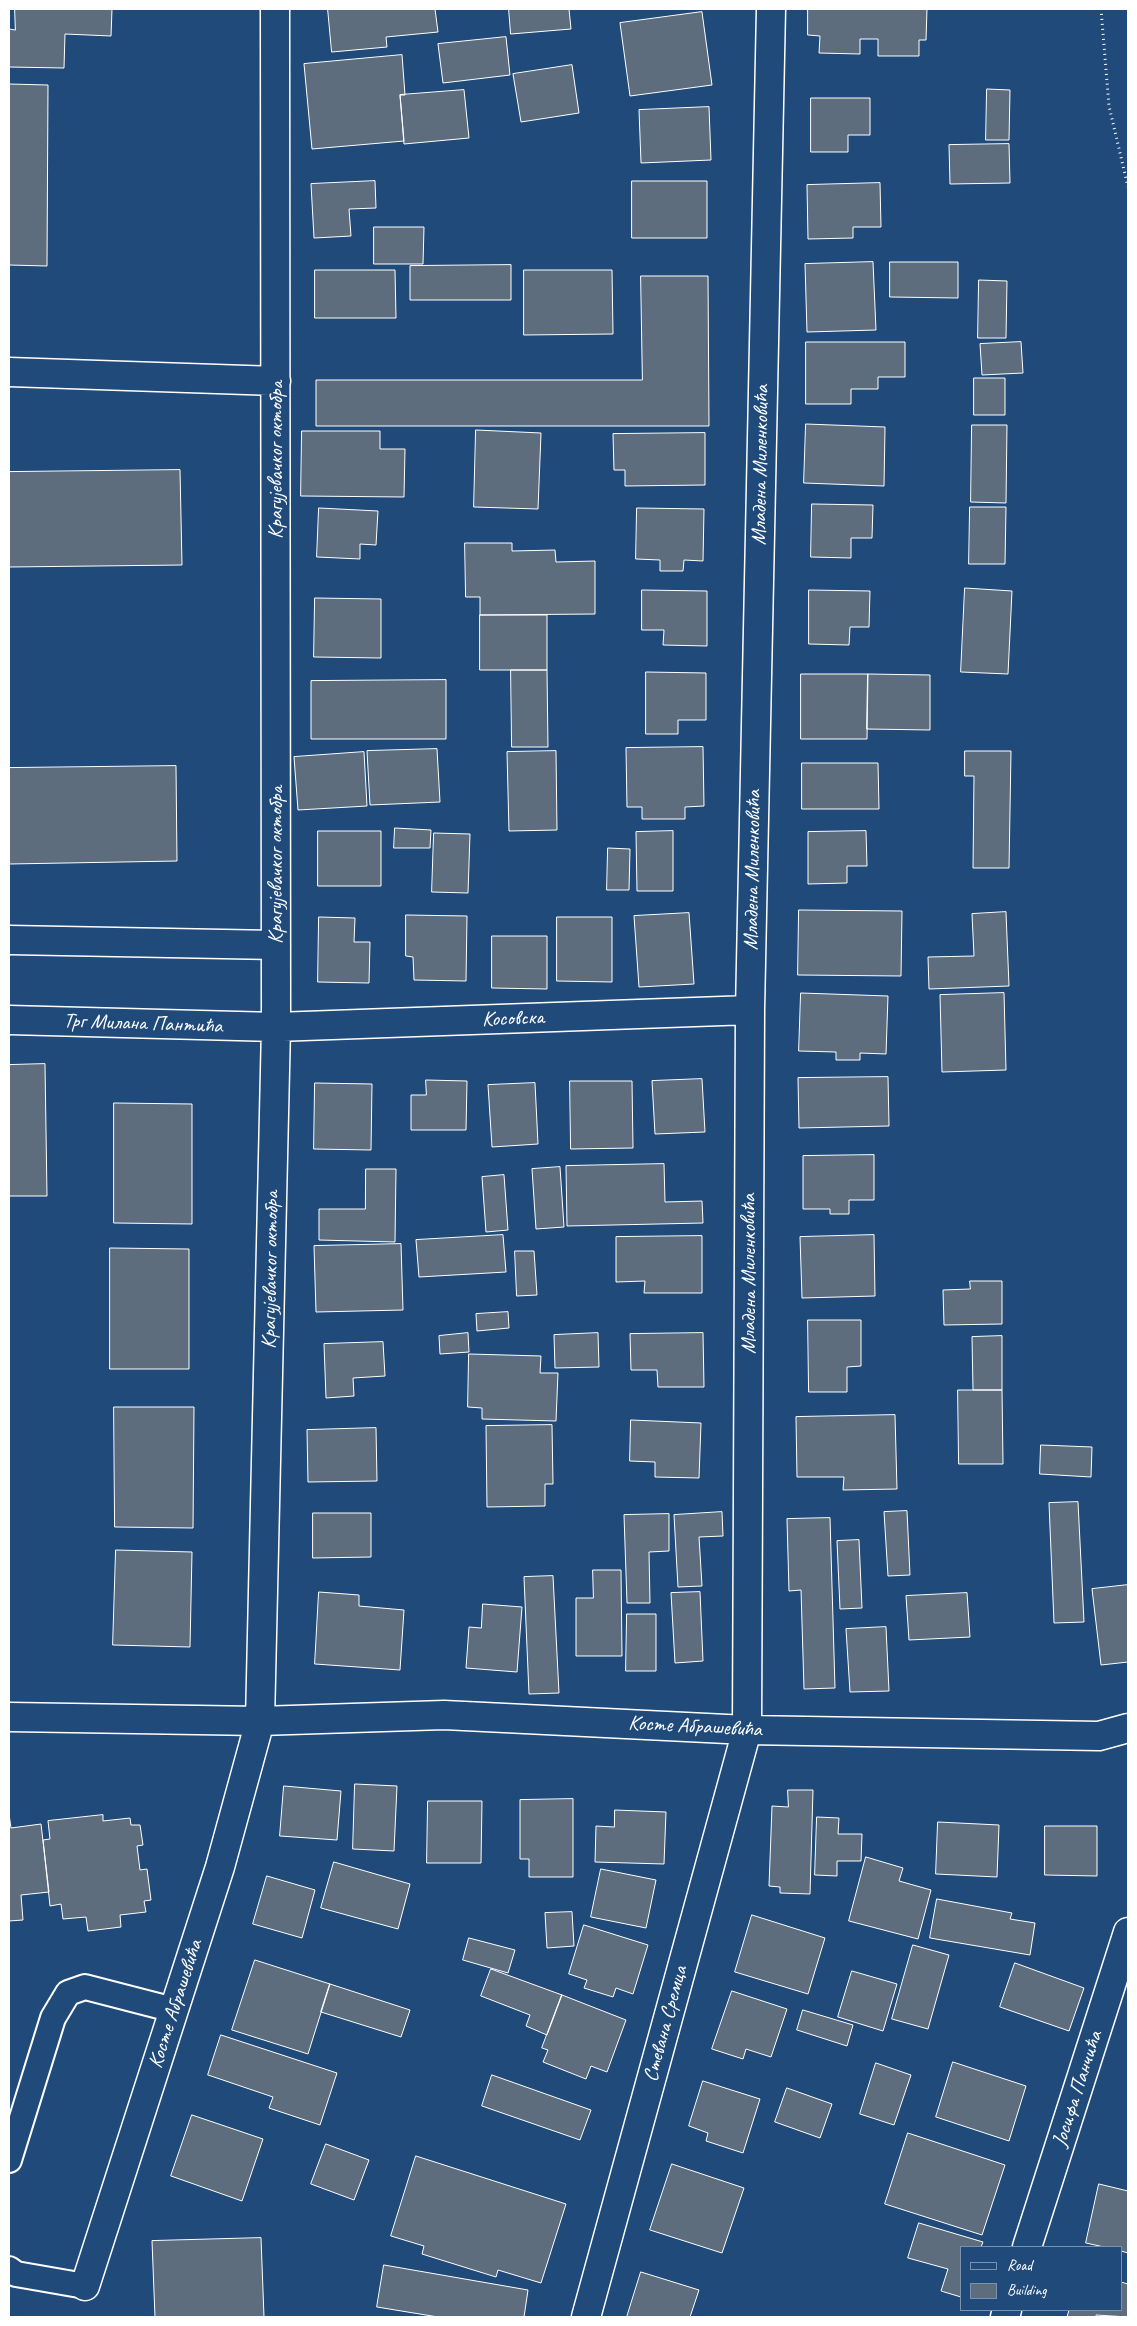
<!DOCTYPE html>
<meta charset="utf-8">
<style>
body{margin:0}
#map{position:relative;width:1137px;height:2326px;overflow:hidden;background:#1f4a7a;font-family:Caveat,sans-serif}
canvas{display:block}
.frame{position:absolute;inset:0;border:10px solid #fff;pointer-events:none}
.legend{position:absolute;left:960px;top:2246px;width:162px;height:65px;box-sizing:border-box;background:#1f4a7a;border:1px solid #7992af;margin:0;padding:6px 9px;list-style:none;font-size:15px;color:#fff}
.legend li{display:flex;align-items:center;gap:10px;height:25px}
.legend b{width:25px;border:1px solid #7992af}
</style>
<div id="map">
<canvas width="1137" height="2326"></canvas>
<div class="frame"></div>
<ul class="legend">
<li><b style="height:6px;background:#1f4a7a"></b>Road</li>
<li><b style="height:14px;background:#5d6d7d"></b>Building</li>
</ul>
</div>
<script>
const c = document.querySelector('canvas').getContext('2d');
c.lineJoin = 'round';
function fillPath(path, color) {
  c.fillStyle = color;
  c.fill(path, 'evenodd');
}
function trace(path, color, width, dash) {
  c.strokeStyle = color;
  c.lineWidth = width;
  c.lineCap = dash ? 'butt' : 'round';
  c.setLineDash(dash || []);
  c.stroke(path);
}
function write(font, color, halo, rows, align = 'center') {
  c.font = font + ' Caveat,sans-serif';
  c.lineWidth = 4.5;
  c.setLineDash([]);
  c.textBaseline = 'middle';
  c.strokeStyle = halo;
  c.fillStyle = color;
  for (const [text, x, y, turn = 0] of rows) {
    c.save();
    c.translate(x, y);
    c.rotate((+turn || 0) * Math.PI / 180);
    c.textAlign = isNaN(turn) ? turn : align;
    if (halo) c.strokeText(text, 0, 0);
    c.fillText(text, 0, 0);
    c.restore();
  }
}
const building = new Path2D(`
 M15 9H112L111 36 65 34 64 68 9 67V29L15 30Z
 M328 9H435L438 32 386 37 387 47 332 52Z
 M509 9H569L571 29 511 34Z
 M808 9H927L926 40H919V56H878V39H860V54L819 53 820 36 808 35Z
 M702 12 712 85 630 96 620 23Z
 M506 37 510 75 443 83 438 44Z
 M402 55 405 95H400L404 141 312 149 304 64Z
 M572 65 579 113 521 122 513 74Z
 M9 84 48 85 47 266 9 265Z
 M987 89 1010 90 1009 140H986Z
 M464 90 469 138 404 144 400 95Z
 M811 98H870V135H848V152H811Z
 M709 107 711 160 641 163 639 110Z
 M1009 144 1010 183 950 184 949 145Z
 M375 181 376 208 349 209 351 236 314 238 311 184Z
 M632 181H707V238H632Z
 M880 183 881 227H853V238L808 239 807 185Z
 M374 227H424L423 264H374Z
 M873 262 876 330 807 332 805 264Z
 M890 262H958V298L890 297Z
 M511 265V300H410V266Z
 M315 270H395L396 318H315Z
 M524 270H612L613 334 524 335Z
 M641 276H708L709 426H316V380H642Z
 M979 280 1007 281 1006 338H978Z
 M806 342H905V377H878V389H851V404H806Z
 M1021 342 1023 373 982 375 980 344Z
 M974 378H1005V415H974Z
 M806 424 885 427 884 486 804 483Z
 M972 425H1007L1006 503 971 502Z
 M476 430 541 433 538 509 474 507Z
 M302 431H380V449H405L404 497 301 496Z
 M705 433V485L625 486V470H614L613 434Z
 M180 470 182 565 9 567V472Z
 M812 504 873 505 872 538H851V558L811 557Z
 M970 507H1006L1005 564H969Z
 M319 508 378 511 376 545 360 544V559L317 557Z
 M637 508 704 509 703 561 684 560 683 571H660V560L636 559Z
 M465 543H512V551L555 550 556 562 595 561V614L480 615V597H466Z
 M965 588 1012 591 1008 674 961 672Z
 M642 590 707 591V646L663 645 664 630H642Z
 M809 590 870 591 869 627H850L849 645 809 644Z
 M315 598 381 599V658L314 657Z
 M480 615H547V670H480Z
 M511 670H547L548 747H512Z
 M646 672 706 673V720H678V734H646Z
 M801 674H868L867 739H801Z
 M868 674 930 675V730L867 729Z
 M446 680V739H311V681Z
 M703 747 704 806 685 807V819H642V807H627L626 748Z
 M437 749 440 802 370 805 367 751Z
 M556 751 557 830 509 831 507 752Z
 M965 751H1011L1009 868H973L974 776H965Z
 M364 752 367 806 298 810 294 757Z
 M802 763H878L879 809H802Z
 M176 766 177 861 9 864V768Z
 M395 828 431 830 430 848H394Z
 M318 831H381V886H318Z
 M673 831V891H637L636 832Z
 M866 831 867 866H847V883L808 884V832Z
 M434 833 470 834 468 893 432 892Z
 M608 848 630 849 629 890H607Z
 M799 910 902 911 901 976 798 975Z
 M1006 912 1009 986 929 989 928 957 974 956 972 914Z
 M689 913 694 984 639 987 634 916Z
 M406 915 467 916 466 981 414 980 413 957 406 956Z
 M319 917 355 918 354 942H370L369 983 318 982Z
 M557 917H612V982L557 981Z
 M492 936H547V989L492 988Z
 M801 993 888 996 886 1054 860 1053V1060H836V1052L799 1051Z
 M1004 993 1006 1070 942 1072 940 995Z
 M45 1064 47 1196H9V1065Z
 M888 1077 889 1126 799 1128 798 1078Z
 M702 1079 705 1132 655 1134 652 1081Z
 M426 1080 467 1081 466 1130H411V1095H426Z
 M570 1081H632L633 1148 571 1149Z
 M315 1083 372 1084 371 1150 314 1149Z
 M535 1083 538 1144 492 1147 488 1085Z
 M114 1103 192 1104V1224L114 1223Z
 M874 1155V1200H849V1214H830V1209H803V1156Z
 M664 1164 665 1202 702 1201 703 1223 567 1226 566 1166Z
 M560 1167 564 1227 536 1229 532 1169Z
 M366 1169H396L395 1242 319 1240V1209H365Z
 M504 1175 508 1230 486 1232 482 1177Z
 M503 1235 506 1272 419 1277 416 1240Z
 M874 1235 875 1296 802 1298 800 1237Z
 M702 1236V1293H644L645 1281 616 1282V1237Z
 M401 1244 403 1310 316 1312 314 1246Z
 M110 1248 189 1249V1369H110Z
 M515 1251H534L537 1295 517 1296Z
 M970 1281H1002V1324L944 1325 943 1290 970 1289Z
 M508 1312 509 1328 477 1331 476 1314Z
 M808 1320H861V1366L847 1367V1392H809Z
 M468 1333 469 1352 440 1354 439 1336Z
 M598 1333 599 1367 555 1368 554 1335Z
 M703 1333 704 1387H658L657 1370H631L630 1334Z
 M1002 1336V1390H973L972 1337Z
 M383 1342 385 1376 353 1378 354 1396 326 1398 324 1344Z
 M469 1354 541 1356 540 1373H558L556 1421 482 1419V1408L468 1407Z
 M958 1390H1002L1003 1464H959Z
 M114 1407H194L193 1528 115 1527Z
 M895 1415 897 1489 843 1490 844 1477H797L796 1417Z
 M631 1420 701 1423 699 1478 655 1477V1462L630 1461Z
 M552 1425 553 1484H545V1506L487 1507 486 1426Z
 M376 1428 377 1481 308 1482 307 1430Z
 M1041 1445 1092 1447 1091 1477 1040 1474Z
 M1078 1502 1084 1622 1054 1623 1049 1503Z
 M907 1511 910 1575 888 1576 884 1512Z
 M722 1512 723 1536 699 1537 702 1586 678 1587 674 1515Z
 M313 1513H371V1557L313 1558Z
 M669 1514V1551L649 1552 650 1603H627L624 1515Z
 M830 1518 835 1688 804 1689 801 1590 789 1591 787 1519Z
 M859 1540 862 1608 840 1609 837 1541Z
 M116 1550 192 1552 190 1647 113 1645Z
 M593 1570H621L622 1656H576V1598H593Z
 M553 1576 559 1693 529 1694 524 1577Z
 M1128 1585V1662L1101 1665 1092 1589Z
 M319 1592 359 1595V1606L404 1610 400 1670 315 1664Z
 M700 1592 703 1661 675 1663 671 1593Z
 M967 1593 970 1637 909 1640 906 1596Z
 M483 1604 522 1607 517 1672 466 1668 469 1627 481 1628Z
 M627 1614H656V1671H626Z
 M886 1627 889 1691 850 1692 846 1629Z
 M355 1784 397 1786 394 1851 353 1849Z
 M284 1786 341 1791 337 1840 280 1836Z
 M788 1790H813L810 1894 780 1893V1887L769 1886 772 1806 788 1807Z
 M573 1799V1877H529V1859H520V1800Z
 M428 1801H482L481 1863H427Z
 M615 1810 666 1812 664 1864 595 1862 596 1826 614 1827Z
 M9 1814 11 1828 41 1824 49 1892 21 1895 23 1920 9 1921Z
 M103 1815V1821L130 1818 131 1825H140L143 1845 137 1846 140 1870 147 1869 151 1900 144 1901 146 1912 120 1915 121 1927 88 1931 86 1917 63 1919 61 1904 50 1906 43 1840 50 1839 48 1821Z
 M817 1817 839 1818 838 1834H862L861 1861H837V1876L815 1875Z
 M938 1822 999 1825 997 1877 936 1874Z
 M1045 1826H1097V1876L1045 1875Z
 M866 1857 903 1868 899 1881 931 1890 918 1939 849 1921Z
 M334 1862 410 1884 398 1929 321 1908Z
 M601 1869 656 1880 646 1928 591 1917Z
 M267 1876 315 1890 302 1938 253 1924Z
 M937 1899 1012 1913 1010 1919 1035 1923 1030 1955 930 1938Z
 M572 1912 574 1946 547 1948 545 1913Z
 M752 1915 825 1938 808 1994 735 1972Z
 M584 1925 648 1945 633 1994 616 1988 613 1997 584 1988 587 1980 569 1974Z
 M469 1938 515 1950 508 1973 463 1960Z
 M913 1945 949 1955 928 2029 892 2019Z
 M255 1960 330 1984 308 2054 232 2030Z
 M1015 1963 1084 1988 1069 2031 1000 2007Z
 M491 1969 562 1995 547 2035 526 2026 530 2015 481 1996Z
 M852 1971 897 1984 883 2031 838 2017Z
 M330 1984 410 2010 401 2037 321 2012Z
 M732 1991 787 2009 771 2057 746 2049 743 2059 712 2049Z
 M562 1995 626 2020 607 2072 591 2066 586 2079 543 2062 548 2050 542 2048Z
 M803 2010 853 2025 847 2046 797 2030Z
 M221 2035 337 2073 320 2125 269 2108 273 2097 208 2075Z
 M953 2062 1026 2086 1009 2141 936 2117Z
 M876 2063 911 2075 894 2125 860 2114Z
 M492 2075 591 2110 580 2140 482 2106Z
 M703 2081 760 2099 743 2153 706 2141 708 2133 689 2126Z
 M787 2088 832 2104 820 2138 775 2122Z
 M192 2115 263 2139 242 2201 171 2176Z
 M908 2133 1005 2165 982 2235 885 2204Z
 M326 2144 369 2160 354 2200 311 2184Z
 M416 2156 566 2204 541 2283 498 2270 496 2277 422 2254 424 2246 391 2236Z
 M672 2164 744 2188 722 2253 650 2230Z
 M1099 2184 1128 2191V2253L1121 2251V2247H1104L1086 2243Z
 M919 2223 983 2242 981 2247H961V2297L941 2291 948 2269 908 2258Z
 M261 2238 264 2317H155L152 2241Z
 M384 2265 528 2290 524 2317H438L377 2307Z
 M641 2272 699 2290 690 2317H627Z
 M1121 2282 1128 2284V2317L1096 2315V2317H1067L1069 2310H1121Z`);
fillPath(building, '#5d6d7d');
trace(building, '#fff', 1);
const lane = new Path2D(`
 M9 2160 53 2018 68 1993 85 1987 174 2010
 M9 2269 16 2274 85 2286`);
const street = new Path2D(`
 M9 372 276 381
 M9 940 276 945
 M9 1020 276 1027 750 1010
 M9 1717 260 1721 444 1715 747 1730 1099 1736 1128 1728
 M1027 2247 1128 1932
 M85 2286 220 1867 260 1721 276 1027 275 9
 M586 2317 747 1730 750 1010 771 9
 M1005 2317 1007 2310`);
trace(lane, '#fff', 28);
trace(street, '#fff', 31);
trace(new Path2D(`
 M1101 9 1109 106 1128 187`), '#fff', 3, [1, 4]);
trace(lane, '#1f4a7a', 24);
trace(street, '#1f4a7a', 28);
write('21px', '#fff', '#1f4a7a', [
 ["Крагујевачког октобра",276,460,-90],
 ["Младена Миленковића",761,465,-89],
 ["Крагујевачког октобра",276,865,-90],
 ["Младена Миленковића",753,870,-89],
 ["Косовска",513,1019,-2],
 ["Трг Милана Пантића",143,1024,2],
 ["Крагујевачког октобра",271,1270,-89],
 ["Младена Миленковића",749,1274,-90],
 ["Косте Абрашевића",695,1727,3],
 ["Косте Абрашевића",176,2004,-72],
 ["Стевана Сремца",666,2024,-75],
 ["Јосифа Панчића",1078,2089,-72]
]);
</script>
